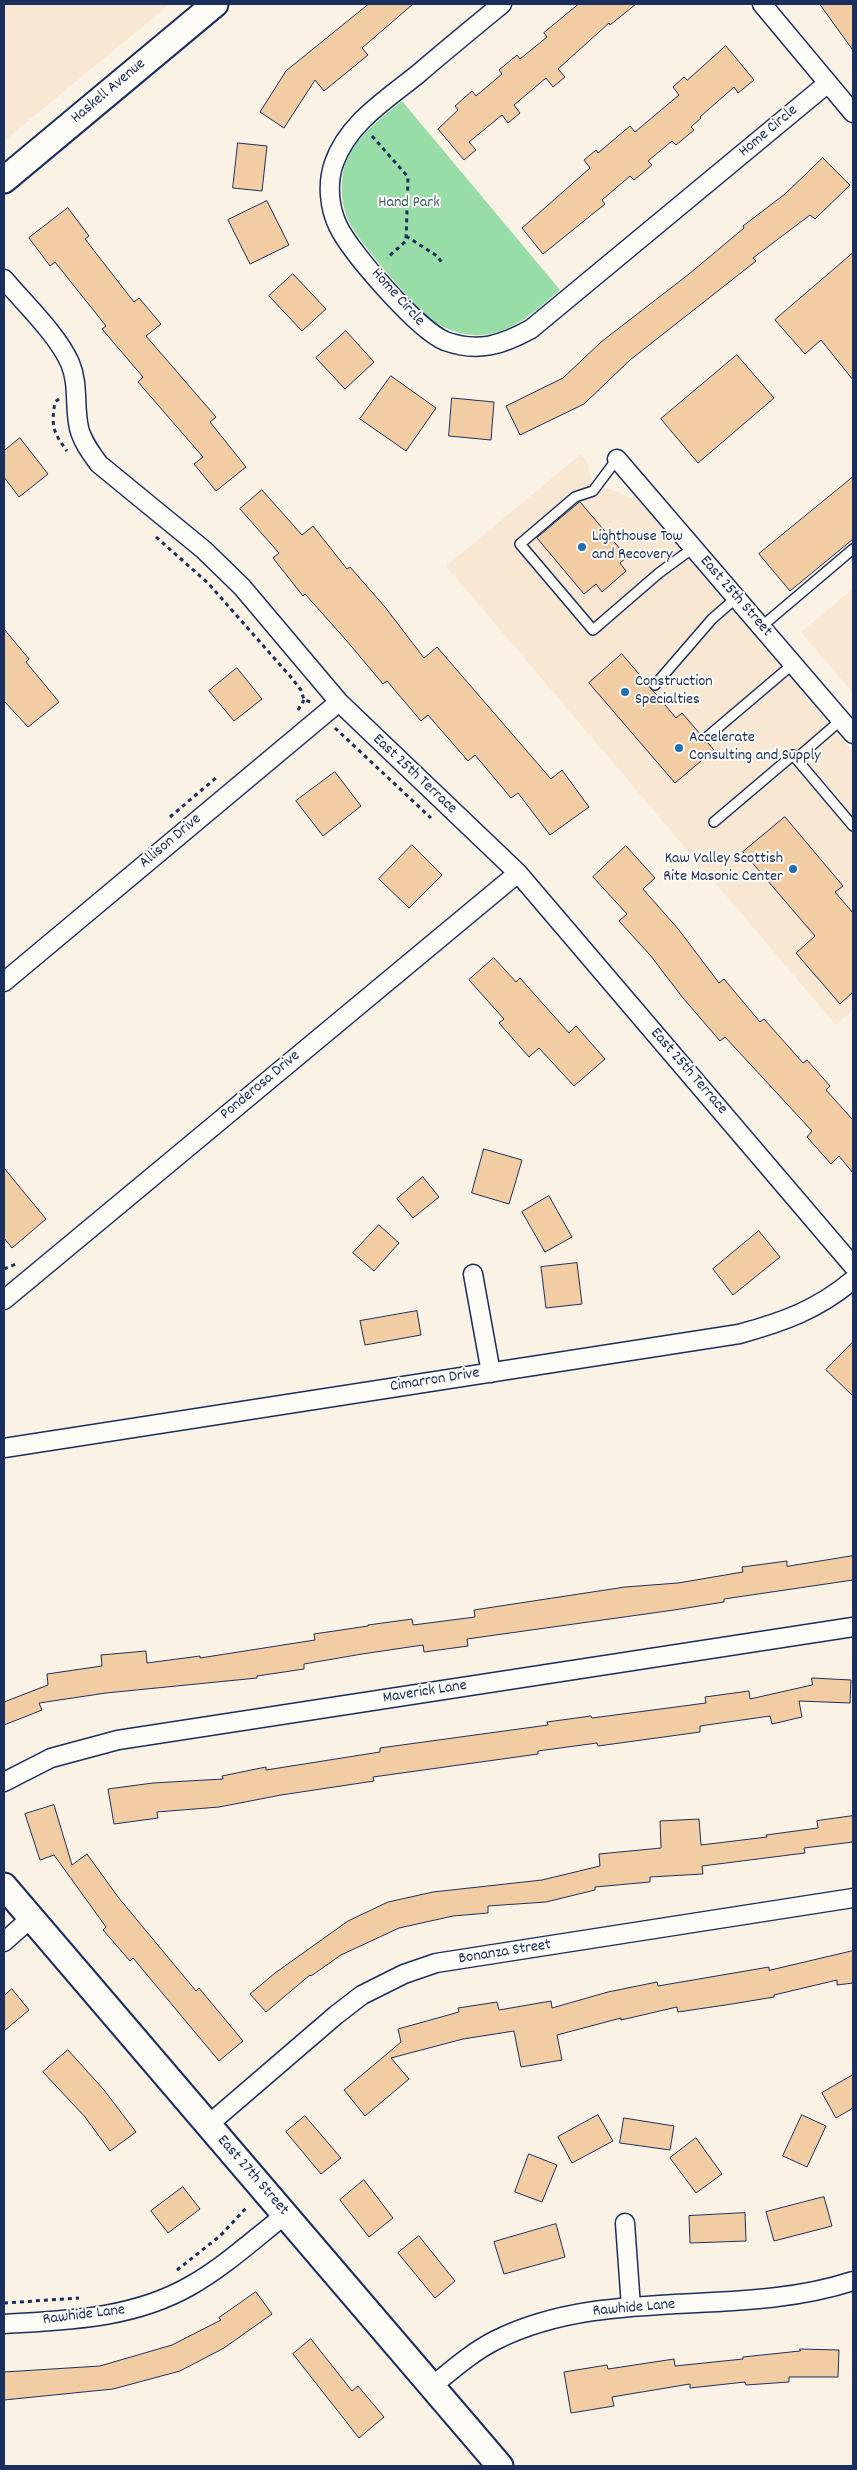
<!DOCTYPE html>
<style>
body{margin:0}
#map{position:relative;width:857px;height:2470px;overflow:hidden;background:#fbf2e6;font-family:Dekko,sans-serif}
canvas{display:block}
.frame{position:absolute;inset:0;border:5px solid #1b2f5e;pointer-events:none}
</style>
<div id="map">
<canvas width="857" height="2470"></canvas>
<div class="frame"></div>
</div>
<script>
const c = document.querySelector('canvas').getContext('2d');
c.lineJoin = 'round';
function fillPath(path, color) {
  c.fillStyle = color;
  c.fill(path, 'evenodd');
}
function trace(path, color, width, dash) {
  c.strokeStyle = color;
  c.lineWidth = width;
  c.lineCap = dash ? 'butt' : 'round';
  c.setLineDash(dash || []);
  c.stroke(path);
}
function write(font, color, halo, rows, align = 'center') {
  c.font = font + ' Dekko,sans-serif';
  c.lineWidth = 4;
  c.setLineDash([]);
  c.textBaseline = 'middle';
  c.strokeStyle = halo;
  c.fillStyle = color;
  for (const [text, x, y, turn = 0] of rows) {
    c.save();
    c.translate(x, y);
    c.rotate((+turn || 0) * Math.PI / 180);
    c.textAlign = isNaN(turn) ? turn : align;
    if (halo) c.strokeText(text, 0, 0);
    c.fillText(text, 0, 0);
    c.restore();
  }
}
fillPath(new Path2D(`
 M4 4H170L4 141Z
 M581 454 586 460 591 478 599 485 639 501 853 752V1010L836 1025 446 566Z
 M853 589V693L801 632Z`), '#f8e7d2');
fillPath(new Path2D(`
 M402 101 560 290C537 309 513 333 482 335 466 336 449 331 435 322 418 311 358 241 349 222 342 207 340 189 343 173 349 141 378 121 402 101Z`), '#98dca8');
const building = new Path2D(`
 M369 4H413L362 48 368 55 324 91 315 80 284 128 260 112 286 71Z
 M579 4H636L610 25 609 23 558 69 565 77 553 87 546 78 514 105 520 113 508 123 502 115 469 142 476 150 464 160 438 129 458 110 455 106 472 91 476 96 502 74 499 70 517 55 520 59 547 37 544 33Z
 M820 4H853V50Z
 M726 46 754 80 738 93 734 87 700 117 701 118 691 127 694 130 676 145 672 141 648 161 652 165 634 180 630 176 602 200 605 204 543 254 522 228 590 168 584 160 596 150 598 153 630 126 635 132 679 95 673 87 684 77 687 80Z
 M238 143 267 146 262 191 233 188Z
 M823 158 850 185 815 219 810 215 753 258 756 261 630 360 584 404 520 435 506 406 563 378 601 342 689 274 744 228 743 226 785 194Z
 M267 201 289 245 250 264 228 220Z
 M68 208 89 236 85 239 134 302 139 298 161 324 146 336 216 417 210 422 246 467 216 491 194 464 203 457 138 382 143 377 102 329 106 326 55 262 50 266 29 238Z
 M853 253V380L821 340 805 354 775 320Z
 M293 274 326 309 302 331 269 296Z
 M346 331 374 362 345 389 316 358Z
 M737 355 774 398 698 463 661 419Z
 M391 376 436 408 406 451 360 419Z
 M452 398 494 402 491 440 449 436Z
 M20 438 48 474 19 497 4 477V451Z
 M853 477V539L790 591 759 554Z
 M262 490 302 535 313 526 347 569 350 567 385 607 424 658 437 647 551 779 562 770 589 807 550 835 518 793 511 798 475 755 468 761 428 715 421 721 387 681 383 684 346 640 305 594 303 596 273 558 279 553 240 509Z
 M580 502 627 557 620 563 626 571 602 592 596 584 584 594 537 538Z
 M4 629 29 659 26 662 59 702 28 727 4 701Z
 M622 654 676 718 682 713 701 735 703 741 708 743 714 750 675 783 589 683Z
 M237 668 262 699 234 721 209 691Z
 M335 772 361 806 323 836 296 801Z
 M785 817 843 886 835 892 853 913V992L840 1004 796 953 815 936 743 852Z
 M412 845 442 875 409 908 379 879Z
 M626 846 655 878 643 889 679 930 719 983 724 979 760 1022 764 1019 803 1063 807 1060 830 1086 826 1090 853 1120V1173L839 1156 831 1164 807 1137 812 1131 725 1037 720 1041 683 998 650 955 619 921 627 914 593 877Z
 M494 958 516 982 520 978 569 1033 576 1026 605 1059 574 1086 539 1048 529 1057 499 1023 504 1019 469 980Z
 M484 1149 522 1160 509 1204 472 1193Z
 M4 1168 46 1219 12 1248 4 1238Z
 M423 1177 439 1197 413 1218 397 1199Z
 M549 1196 572 1237 545 1252 522 1212Z
 M379 1225 399 1243 374 1271 353 1253Z
 M759 1231 780 1257 733 1295 713 1269Z
 M577 1263 582 1304 546 1308 541 1267Z
 M417 1311 421 1335 365 1345 360 1321Z
 M853 1342V1396L826 1370Z
 M853 1556V1580L724 1599V1602L674 1610 467 1639 468 1646 424 1652 423 1645 362 1654 304 1664V1669L257 1676V1678L106 1693 39 1703 42 1710 4 1725V1702L48 1685 47 1674 102 1666 101 1655 146 1651 147 1663 200 1656V1658L315 1640 314 1634 368 1626V1625L412 1619 413 1625 475 1617 474 1610 625 1587 678 1583 743 1572 742 1567 787 1561V1566Z
 M812 1678 851 1680 850 1703 799 1701 802 1717 772 1724 770 1716 700 1726V1732L598 1746 597 1743 538 1751V1754L373 1777 374 1781 281 1795 219 1807 157 1812 158 1818 114 1824 108 1789 153 1783 223 1779 222 1776 266 1767V1770L380 1752V1748L548 1725 547 1722 591 1716 592 1718 706 1703 705 1697 749 1691 750 1699 812 1685Z
 M54 1805 72 1865 87 1854 118 1897 196 1991 199 1988 243 2041 219 2061 133 1958 130 1961 103 1930 106 1927 54 1855 40 1860 25 1814Z
 M853 1816V1842L804 1848 805 1853 702 1866 703 1874 650 1877V1882L595 1887V1890L546 1902 488 1906V1913L453 1916 399 1928 341 1955 311 1976 310 1975 266 2012 250 1994 275 1973 348 1921 388 1902 433 1892 542 1880 600 1866 599 1854 661 1848 660 1821 699 1819 701 1845 767 1837 766 1835 818 1828 817 1821Z
 M853 1951V1983L837 1985V1980L774 1995V1997L732 2004 678 2012 677 2007 621 2020V2018L557 2035 562 2060 521 2067 514 2031 463 2039 391 2058 409 2079 365 2116 344 2090 401 2042 398 2029 459 2012 458 2008 497 2002 499 2010 551 2001 552 2008 608 1992 657 1982 658 1986 769 1967V1970Z
 M12 1989 29 2010 4 2031V1996Z
 M68 2050 104 2090 136 2132 110 2151 85 2117 43 2072Z
 M853 2075V2108L836 2118 822 2093Z
 M598 2115 613 2141 572 2163 558 2137Z
 M802 2115 826 2126 807 2167 783 2156Z
 M305 2116 341 2158 321 2174 286 2132Z
 M624 2118 674 2126 670 2150 620 2143Z
 M696 2138 722 2174 696 2193 670 2158Z
 M529 2154 557 2165 542 2202 515 2192Z
 M364 2180 393 2218 369 2237 340 2200Z
 M183 2187 200 2209 168 2233 151 2211Z
 M824 2197 832 2226 774 2241 766 2212Z
 M745 2213 746 2241 690 2243 689 2216Z
 M556 2224 565 2257 504 2274 494 2242Z
 M419 2236 455 2281 435 2298 398 2253Z
 M256 2292 272 2314 224 2348 180 2371 113 2389 4 2400V2372L100 2366 172 2345 221 2320 219 2318Z
 M311 2339 352 2391 358 2386 384 2417 359 2438 293 2354Z
 M800 2349 839 2350 838 2377H789V2382L746 2385 745 2382 690 2388V2384L612 2397 614 2406 571 2413 564 2372 607 2365 608 2369 674 2359 675 2366 743 2359V2357L800 2351Z`);
fillPath(building, '#f2cca2');
trace(building, '#1b2f5e', 1);
const lane = new Path2D(`
 M617 459 593 491 575 497 520 544 593 630 659 573 693 548
 M761 627 853 549
 M655 685 712 619 736 598
 M707 737 793 664
 M796 759 841 720
 M714 822 793 755 853 826`);
const street = new Path2D(`
 M502 4C474 27 446 50 418 74 386 100 348 123 334 163 327 183 329 207 338 226 351 253 418 330 445 341 478 353 502 345 531 329L828 83
 M762 4 853 113
 M4 279C25 304 57 334 70 363 79 384 74 406 79 428 82 441 91 453 99 464L204 550 242 587 339 702 518 873 853 1266
 M617 459 853 734
 M4 982 339 702
 M473 1274 491 1373
 M4 1300 518 873
 M4 1448 739 1334C783 1322 817 1310 853 1280
 M4 1782 51 1758 118 1740 853 1627
 M4 1942 31 1918
 M208 2125 336 2015 362 1995 404 1974 436 1963 853 1898
 M625 2223 631 2307
 M4 2324C68 2320 132 2319 190 2286 224 2267 254 2239 285 2215
 M431 2387C452 2370 472 2352 496 2340 606 2285 737 2319 853 2281`);
const secondary = new Path2D(`
 M4 180 215 4
 M4 1886 500 2466`);
trace(lane, '#1b2f5e', 12);
trace(street, '#1b2f5e', 21);
trace(secondary, '#1b2f5e', 29);
trace(new Path2D(`
 M372 136 408 177 406 241 387 258
 M406 236 437 256 443 264
 M59 399 55 402C51 426 53 432 67 451
 M156 537 208 583 290 676 301 690 304 700 311 702
 M298 710 304 700
 M335 728 431 818
 M170 817 217 777
 M4 1269 16 1264
 M177 2270 220 2236 248 2206
 M4 2303 79 2298`), '#1b2f5e', 3, [4, 4]);
trace(lane, '#fdfcf7', 9);
trace(street, '#fdfcf7', 18);
trace(secondary, '#fdfcf7', 25);
for (const [x, y, r, color] of [
 [582,547,5,"#1f6fb2"],
 [625,692,5,"#1f6fb2"],
 [679,748,5,"#1f6fb2"],
 [793,869,5,"#1f6fb2"]
]) {
  const dot = new Path2D();
  dot.arc(x, y, r, 0, 2 * Math.PI);
  c.fillStyle = color;
  c.fill(dot);
  trace(dot, '#fdfcf7', 2);
}
write('16px', '#1b2f5e', '#fdfcf7', [
 ["Haskell Avenue",109,92,-40],
 ["Home Circle",769,132,-40],
 ["Home Circle",397,298,48],
 ["East 25th Street",735,597,49],
 ["East 25th Terrace",414,775,43],
 ["Allison Drive",171,842,-40],
 ["East 25th Terrace",688,1072,49],
 ["Ponderosa Drive",261,1086,-40],
 ["Cimarron Drive",435,1381,-9],
 ["Maverick Lane",425,1693,-9],
 ["Bonanza Street",505,1953,-9],
 ["East 27th Street",252,2176,49],
 ["Rawhide Lane",634,2309,-5],
 ["Rawhide Lane",84,2316,-7]
]);
write('16px', '#3a5a70', '#fdfcf7', [
 ["Hand Park",409,204]
]);
write('16px', '#1b2f5e', '#fdfcf7', [
 ["Lighthouse Tow",592,538],
 ["and Recovery",592,556],
 ["Construction",635,683],
 ["Specialties",635,701],
 ["Accelerate",689,739],
 ["Consulting and Supply",689,757],
 ["Kaw Valley Scottish",783,860,"right"],
 ["Rite Masonic Center",783,878,"right"]
], 'left');
</script>
